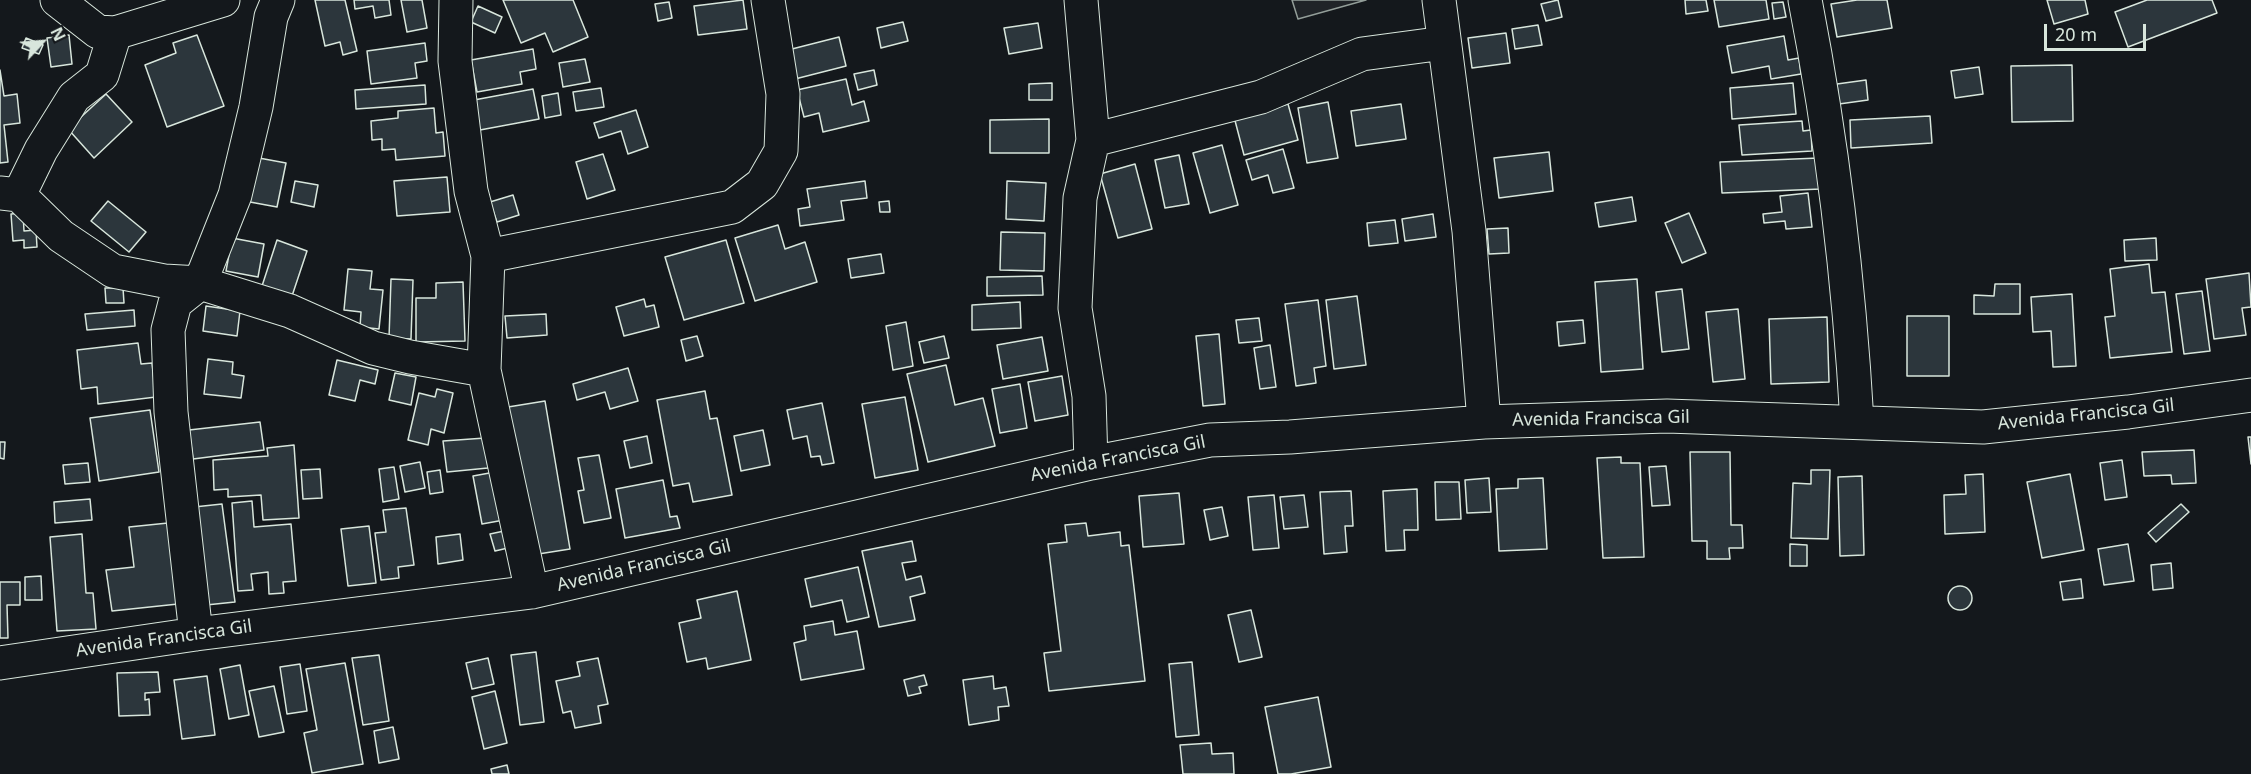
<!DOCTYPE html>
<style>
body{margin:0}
#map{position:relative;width:2251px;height:774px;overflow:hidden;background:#14181c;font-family:"Noto Sans",sans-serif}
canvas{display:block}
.north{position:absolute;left:12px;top:12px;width:60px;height:60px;-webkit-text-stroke:4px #14181c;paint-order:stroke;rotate:64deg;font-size:16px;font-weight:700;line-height:24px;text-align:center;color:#d8e6dc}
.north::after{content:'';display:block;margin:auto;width:21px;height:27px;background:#d8e6dc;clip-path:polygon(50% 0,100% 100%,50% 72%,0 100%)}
.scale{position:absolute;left:2044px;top:24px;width:102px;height:27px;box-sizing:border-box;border:3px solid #d8e6dc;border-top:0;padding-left:8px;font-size:18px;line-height:21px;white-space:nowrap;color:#d8e6dc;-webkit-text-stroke:4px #14181c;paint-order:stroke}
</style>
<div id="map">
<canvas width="2251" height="774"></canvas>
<div class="north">N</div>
<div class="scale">20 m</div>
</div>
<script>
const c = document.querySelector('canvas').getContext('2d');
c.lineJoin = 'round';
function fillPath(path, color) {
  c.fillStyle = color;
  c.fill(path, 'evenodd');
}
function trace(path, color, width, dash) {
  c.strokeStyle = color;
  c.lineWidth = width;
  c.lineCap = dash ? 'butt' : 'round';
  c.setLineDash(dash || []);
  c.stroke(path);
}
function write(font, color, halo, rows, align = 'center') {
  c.font = font + ' "Noto Sans",sans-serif';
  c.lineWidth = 4.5;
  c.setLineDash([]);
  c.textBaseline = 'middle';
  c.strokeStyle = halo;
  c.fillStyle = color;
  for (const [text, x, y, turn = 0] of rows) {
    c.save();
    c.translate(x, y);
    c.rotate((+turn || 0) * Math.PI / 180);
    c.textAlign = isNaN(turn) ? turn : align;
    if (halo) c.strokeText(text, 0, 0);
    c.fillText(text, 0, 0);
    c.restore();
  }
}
const green = new Path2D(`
 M1292 0H1366L1298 19Z`);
fillPath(green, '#202428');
trace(green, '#939e99', 1.5);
const building = new Path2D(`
 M315 0H345L357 51 343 55 340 42 325 46Z
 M354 0H389L391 15 375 18 373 6 355 9Z
 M401 0H422L427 28 407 32Z
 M503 0H573L588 37 553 52 545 33 521 43Z
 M743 0 747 29 698 35 694 6Z
 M1558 0 1562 17 1546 21 1541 4Z
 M1685 0H1706L1708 11 1686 14Z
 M1714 0H1766L1769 19 1719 27Z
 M1857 0H1887L1892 28 1837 37 1831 4Z
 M2047 0H2085L2088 14 2054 24Z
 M2147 0H2212L2217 13 2128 47 2115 12Z
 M669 2 672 18 658 21 655 4Z
 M1783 2 1786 17 1774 19 1772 3Z
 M478 6 502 17 495 33 471 22Z
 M903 22 908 41 881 48 877 28Z
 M1038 23 1042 48 1009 54 1004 28Z
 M1538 25 1542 45 1515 49 1512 29Z
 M1506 33 1510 63 1472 68 1468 38Z
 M69 35 72 64 51 67 47 38Z
 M197 35 224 106 167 127 145 65 176 53 173 43Z
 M1784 36 1788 60 1799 58 1801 74 1771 79 1769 66 1732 73 1727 46Z
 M839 37 846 66 795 79 788 50Z
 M26 38 43 45 39 54 22 48Z
 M425 43 427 61 415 63 417 78 371 84 367 51Z
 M533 49 536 69 520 72 522 84 477 92 471 60Z
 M585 59 590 82 563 87 559 63Z
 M2072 65 2073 121 2012 122 2011 66Z
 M1979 67 1983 94 1955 98 1951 71Z
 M0 70 4 96 17 94 20 123 4 125 8 162 0 163Z
 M874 70 877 85 858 90 854 74Z
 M846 79 852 105 864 101 869 121 823 132 819 113 804 117 797 90Z
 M1866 80 1868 100 1839 104 1837 84Z
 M1052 83V100H1029V84Z
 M1793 83 1796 114 1732 119 1730 88Z
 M425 85 426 104 356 109 355 90Z
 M601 88 604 107 576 111 573 92Z
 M533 89 539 119 480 130 474 100Z
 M558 93 561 115 545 118 542 96Z
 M106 94 132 122 94 158 68 129Z
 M1328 102 1338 158 1307 163 1298 108Z
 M1288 104 1298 140 1244 155 1233 113 1260 112Z
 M1401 104 1406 139 1356 146 1351 111Z
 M434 108 436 133 443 132 445 156 396 160 395 149 382 150V139L372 140 371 121 398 118V111Z
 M636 110 648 147 628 154 621 131 599 138 594 123Z
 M1930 116 1932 143 1851 148 1850 120Z
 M1049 119V153H990V120Z
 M1802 121 1803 131 1811 130 1812 151 1742 155 1739 125Z
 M1222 145 1238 205 1210 213 1193 153Z
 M1283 149 1294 188 1273 193 1268 175 1252 180 1246 160Z
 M1549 152 1553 191 1499 198 1494 158Z
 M603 154 615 190 587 199 576 162Z
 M1179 155 1189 204 1165 208 1155 160Z
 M259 158 286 163 277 207 250 202Z
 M1819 158 1821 189 1722 193 1720 162Z
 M1135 164 1152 229 1118 238 1100 174Z
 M447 177 450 212 397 216 394 181Z
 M295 181 318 185 314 207 291 202Z
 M865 181 867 198 841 201 844 220 800 226 798 209 810 207 807 189Z
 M1007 181 1046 183 1044 221 1006 219Z
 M1808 193 1812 227 1786 229 1785 221 1764 223 1763 214 1782 212 1780 196Z
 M513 195 519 215 497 222 490 202Z
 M1632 197 1636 221 1599 227 1595 203Z
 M108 201 146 232 129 252 91 221Z
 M889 201 890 212H880L879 202Z
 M23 213 24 231 36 230 37 247 24 248V240L13 241 11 214Z
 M1689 213 1706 253 1682 263 1665 223Z
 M1433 214 1436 237 1405 241 1402 219Z
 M1395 220 1398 243 1369 246 1367 223Z
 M778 225 785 249 805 242 817 282 755 301 735 238Z
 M1508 228 1509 253 1489 254 1487 229Z
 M1001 232 1045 233 1044 271 1000 270Z
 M232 238 264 244 258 277 226 271Z
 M2156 238 2157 260 2125 261 2124 240Z
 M277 240 307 251 292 296 262 286Z
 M726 240 744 303 684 320 665 257Z
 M881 254 884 273 851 278 848 259Z
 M2149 264 2152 293 2165 292 2172 352 2110 358 2105 317 2115 316 2110 269Z
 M348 269 372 271 370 289 383 290 379 329 360 327 361 312 344 310Z
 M2249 273 2251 307 2242 308 2246 335 2214 339 2206 279Z
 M1042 276 1043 295 987 296V277Z
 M391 279 413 280 411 339 389 338Z
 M1637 279 1643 369 1601 372 1595 282Z
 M463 282 465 341 416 342V298H436V283Z
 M1995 284H2020V314H1974V295L1994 296Z
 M105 288H123L124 303H106Z
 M1682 289 1689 349 1662 352 1656 292Z
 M2202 291 2210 351 2184 354 2176 294Z
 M2072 294 2076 366 2053 367 2051 331 2033 332 2031 297Z
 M1357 296 1366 365 1334 369 1326 300Z
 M644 299 646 307 654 305 659 327 624 336 616 307Z
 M1318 300 1326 366 1314 368 1316 383 1296 386 1285 304Z
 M1020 302 1021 328 972 330V305Z
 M206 306 240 311 237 336 203 331Z
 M1738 309 1745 379 1713 382 1706 312Z
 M134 310 135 326 87 330 85 314Z
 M546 314 547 335 507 338 505 316Z
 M1907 316H1949V376H1907Z
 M1827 317 1829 382 1771 384 1769 319Z
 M1259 318 1262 341 1239 343 1236 320Z
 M1583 320 1585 343 1559 346 1557 322Z
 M906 322 913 366 893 370 886 326Z
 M1219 334 1225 404 1203 406 1196 336Z
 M697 336 703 356 686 361 681 340Z
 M944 336 949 358 924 363 919 342Z
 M1042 337 1048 371 1003 379 997 345Z
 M138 343 141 364 152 363 156 397 98 404 97 387 81 389 77 350Z
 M1270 345 1276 387 1260 389 1254 348Z
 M208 359 233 362 232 374 244 376 241 398 204 394Z
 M337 360 378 370 375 384 360 380 355 401 329 395Z
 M946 365 955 405 983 398 995 446 928 462 907 374Z
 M628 368 638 401 610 409 605 392 577 400 573 384Z
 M395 373 416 377 411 405 389 400Z
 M1062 376 1068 415 1035 421 1028 382Z
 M1020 384 1027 428 1000 433 992 389Z
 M437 389 453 393 444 433 431 429 428 445 408 440 419 393 435 397Z
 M705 391 710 419 717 418 732 495 693 502 689 483 673 486 657 400Z
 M905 397 918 470 875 478 862 404Z
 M545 401 570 549 532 555 508 407Z
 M822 403 834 463 822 465 820 456 811 457 807 436 793 439 787 410Z
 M150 410 159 472 99 481 90 418Z
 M260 422 264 450 193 459 189 430Z
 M763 430 770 465 741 471 734 436Z
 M647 436 652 463 630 468 624 441Z
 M2248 437H2251V464Z
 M485 438 488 468 447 472 443 441Z
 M0 442H5L4 459 0 458Z
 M294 445 299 518 263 520 261 495 228 497V489L214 490 213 460 268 456 267 448Z
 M2194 450 2196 483 2172 484 2171 475 2144 476 2142 452Z
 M1690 452H1730L1731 525H1742L1743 548H1729L1730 559H1707V541H1692Z
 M599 455 611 518 584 523 578 491 584 490 578 458Z
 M1621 457V463H1640L1644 557 1603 558 1597 458Z
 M2122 460 2127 497 2105 500 2100 463Z
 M420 462 425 488 405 492 400 466Z
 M88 463 90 482 65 484 63 465Z
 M1666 466 1670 505 1652 506 1649 467Z
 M394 467 399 499 383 502 379 469Z
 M320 469 322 498 303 499 301 470Z
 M440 470 443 492 430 494 427 472Z
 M1811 470H1830L1828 539 1791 538 1793 483 1811 484Z
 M495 472 504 520 482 524 473 476Z
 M1983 474 1985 532 1945 534 1944 495 1966 494 1965 475Z
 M2070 474 2084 550 2042 558 2027 482Z
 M1862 476 1864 555 1840 556 1838 477Z
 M1489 478 1491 512 1467 513 1465 480Z
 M1543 478 1547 549 1499 551 1496 489 1518 488V479Z
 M663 480 670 517 677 516 680 528 625 538 616 489Z
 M1435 482H1459L1461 519 1436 520Z
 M1417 489 1418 530H1404L1405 550 1386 551 1383 491Z
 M1351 491 1353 526H1345L1347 552 1324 554 1320 492Z
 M1179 493 1184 544 1143 547 1139 496Z
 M1274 495 1279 548 1253 550 1248 497Z
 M1304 495 1308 527 1284 529 1280 497Z
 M90 499 92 520 55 523 54 502Z
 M252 501 254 527 291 524 296 581 283 582 284 593 269 594 268 572 251 574 253 590 238 591 232 503Z
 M222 504 235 602 206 605 194 507Z
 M2181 504 2189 512 2156 542 2148 533Z
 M1222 507 1228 536 1210 540 1204 510Z
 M406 508 414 565 398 567 399 578 381 580 375 533 386 532 383 510Z
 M168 523 178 604 112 611 106 570 134 567 129 527Z
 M1086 523 1088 536 1120 532 1121 546 1129 545 1145 681 1049 691 1044 653 1061 651 1048 544 1067 542 1065 525Z
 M369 526 376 583 348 586 341 529Z
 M504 531 508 548 495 551 490 534Z
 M82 534 86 593H93L96 629 57 631 50 537Z
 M460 534 463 560 438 564 436 537Z
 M912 541 916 561 902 563 906 580 921 576 925 593 910 597 915 620 879 627 862 551Z
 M1790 544 1807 545V566H1790Z
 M2128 544 2134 581 2104 585 2098 549Z
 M2171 563 2173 588 2153 590 2151 565Z
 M858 567 869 617 847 622 842 600 811 607 805 579Z
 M41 576 42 600H25V577Z
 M2081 579 2083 598 2063 600 2060 582Z
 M0 582H20V605H7L8 638H0Z
 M1948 598a12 12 0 1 1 24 0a12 12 0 1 1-24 0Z
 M737 591 751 660 708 669 706 658 687 662 679 623 701 618 697 600Z
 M1251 610 1262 657 1239 662 1228 615Z
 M833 621 835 635 857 631 864 669 801 680 794 643 806 640 804 626Z
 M536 652 544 722 520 725 511 655Z
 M379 655 389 721 363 725 352 658Z
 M488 658 494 684 472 689 466 663Z
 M598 658 608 704 598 706 601 723 575 728 571 711 563 713 556 681 580 676 577 662Z
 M1192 662 1199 735 1176 737 1169 664Z
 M345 663 363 764 312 773 304 733 317 730 306 669Z
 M300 664 307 711 287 714 280 667Z
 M240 665 249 715 229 719 220 669Z
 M158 672 160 692 145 693V700L149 699 150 715 119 716 117 673Z
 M924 675 927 685 919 687 921 693 908 696 904 680Z
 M207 676 215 735 182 739 174 680Z
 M993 676 994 689 1006 687 1009 706 998 707 999 720 969 725 963 680Z
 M274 686 284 732 259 737 249 691Z
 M495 691 507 743 484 749 472 697Z
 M1318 697 1331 767 1291 774H1278L1265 707Z
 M393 727 399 759 379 763 374 731Z
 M1211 743 1212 754 1233 753 1234 774H1183L1180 745Z
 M507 765 509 774H492L491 769Z`);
fillPath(building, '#2c363c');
trace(building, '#d8e6dc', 1.5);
const minor = new Path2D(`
 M57 0 98 32 115 33
 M456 0 455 61 471 191 488 256 484 370 532 592
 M1081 0 1093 140 1080 198 1075 308 1089 396 1091 463
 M1439 0 1469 231 1484 422
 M1805 0C1832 139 1849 280 1857 422
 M1093 140 1261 97 1362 54 1444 43
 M0 193 19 195 41 150 74 97 102 75 115 33 223 0
 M19 195 61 236 113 271 164 281 200 283 290 311 373 348 410 357 484 370
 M488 256 732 207 762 184 781 151 783 94 768 0
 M196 634 171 412 168 330 175 303 200 283 235 195 256 107 271 17 278 0
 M0 663 196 634 532 592 1091 463 1210 440 1290 437 1484 422 1667 416 1983 427 2128 412 2251 395`);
trace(minor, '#d8e6dc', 35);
trace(minor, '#14181c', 33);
write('18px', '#d8e6dc', '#14181c', [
 ["Avenida Francisca Gil",2086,415,-6],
 ["Avenida Francisca Gil",1601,419,-1],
 ["Avenida Francisca Gil",1118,459,-11],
 ["Avenida Francisca Gil",644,566,-13],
 ["Avenida Francisca Gil",164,639,-8]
]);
</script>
